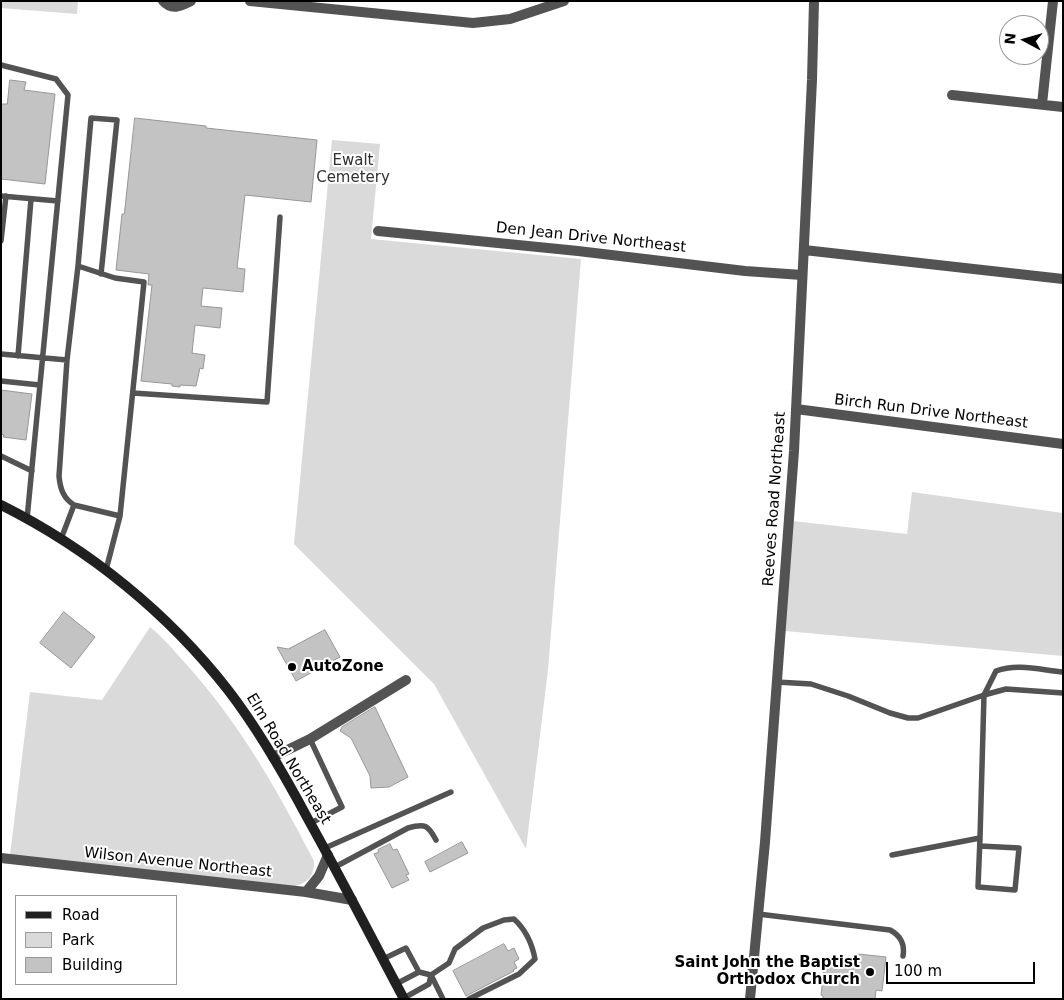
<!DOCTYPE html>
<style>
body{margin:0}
#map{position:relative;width:1064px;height:1000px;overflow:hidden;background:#fff;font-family:"DejaVu Sans",sans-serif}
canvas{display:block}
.frame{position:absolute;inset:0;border:2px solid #000;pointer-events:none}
.legend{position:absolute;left:15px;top:895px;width:162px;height:90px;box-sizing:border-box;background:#fff;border:1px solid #999;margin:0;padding:6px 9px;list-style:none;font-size:15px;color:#000}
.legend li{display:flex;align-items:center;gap:10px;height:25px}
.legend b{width:25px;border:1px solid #999}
.north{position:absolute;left:999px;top:15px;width:50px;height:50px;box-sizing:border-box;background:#fff;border:1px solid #999;border-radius:50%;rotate:276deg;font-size:14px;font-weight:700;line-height:20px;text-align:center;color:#000}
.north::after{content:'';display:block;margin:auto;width:18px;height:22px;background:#000;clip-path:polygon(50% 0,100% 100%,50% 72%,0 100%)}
.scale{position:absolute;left:886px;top:962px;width:149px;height:22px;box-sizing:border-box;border:2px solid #000;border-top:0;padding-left:6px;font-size:15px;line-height:18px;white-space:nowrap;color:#000;-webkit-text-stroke:4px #fff;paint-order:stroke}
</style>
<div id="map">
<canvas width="1064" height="1000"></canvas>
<div class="frame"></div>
<ul class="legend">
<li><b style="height:6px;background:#202020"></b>Road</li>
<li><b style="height:14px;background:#dadada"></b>Park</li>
<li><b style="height:14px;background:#c3c3c3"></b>Building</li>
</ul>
<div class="north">N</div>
<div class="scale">100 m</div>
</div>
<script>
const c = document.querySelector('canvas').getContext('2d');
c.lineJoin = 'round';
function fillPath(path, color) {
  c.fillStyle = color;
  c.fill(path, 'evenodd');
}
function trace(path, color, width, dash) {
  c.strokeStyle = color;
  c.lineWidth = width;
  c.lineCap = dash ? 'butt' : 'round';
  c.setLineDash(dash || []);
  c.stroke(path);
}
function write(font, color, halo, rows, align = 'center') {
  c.font = font + ' "DejaVu Sans",sans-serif';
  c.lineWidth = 4;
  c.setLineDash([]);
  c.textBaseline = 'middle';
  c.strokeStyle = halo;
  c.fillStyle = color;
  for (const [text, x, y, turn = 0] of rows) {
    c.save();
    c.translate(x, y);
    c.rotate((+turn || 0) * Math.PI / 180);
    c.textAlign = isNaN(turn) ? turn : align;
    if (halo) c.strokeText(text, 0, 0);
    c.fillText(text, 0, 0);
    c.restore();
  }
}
fillPath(new Path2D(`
 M1 1H78L77 14 1 8Z
 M332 140 380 144 371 239 581 259 548 670 526 849 434 684 294 544Z
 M912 492 1063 513V656L785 631 793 521 907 534Z
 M150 627C164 638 175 652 187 665 240 724 278 791 314 861 314 876 309 882 295 886L10 855 30 692 102 700Z`), '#dadada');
const building = new Path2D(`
 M10 80 26 82 24 90 55 94 45 184 1 179V104H7Z
 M135 118 206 126V128L317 140 311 202 245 195 237 268 245 269 243 292 203 288 201 306 222 308 220 328 195 325 192 353 205 355 203 369 200 368 196 386 180 385V387L172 386V384L141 381 152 285H148L149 274 116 270 122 214H124Z
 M1 390 32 394 26 440 3 437 4 435 1 434Z
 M64 612 95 637 71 668 40 643Z
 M325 630 340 657 296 681 277 647 288 649Z
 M375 707 408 777 389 787 371 788 370 776 351 738 340 731 342 727Z
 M462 842 468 853 430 872 425 862Z
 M390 844 393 850 397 849 409 874 406 875 409 880 392 888 374 854 379 852 378 850Z
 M504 944 508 951 514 948 519 959 514 962 517 968 513 970 514 971 466 996 453 971Z
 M858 954 886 957 882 991 876 990 875 999H823V996L821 995 825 961 830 962 831 957 858 960Z`);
fillPath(building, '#c3c3c3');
trace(building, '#979797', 1);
trace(new Path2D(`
 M1 65 56 79 68 95 27 519
 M1 196 58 201
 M1 241 6 196
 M101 274 117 120 91 118 78 266 115 278 144 282 120 516 106 570
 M1 354 67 360 59 476C60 488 63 498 74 505L120 516
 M18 356 31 199
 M67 360 78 266
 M1 381 40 385
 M133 393 267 402 280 217
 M1 456 32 471
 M61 539 74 505
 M777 682 811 684 848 696 890 713 908 718H918L984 695 996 671C1017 663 1041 670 1063 672
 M310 739 342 807 311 823
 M980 846 1019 848 1015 890 978 887 980 838
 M325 848 451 792
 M892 855 980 838 984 695 1006 689 1063 693
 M335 867 408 828C425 823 428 825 436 840
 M758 914 890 930C901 936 905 944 903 956
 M383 959 406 948 419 972 431 975 443 999
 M396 984 419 972
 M404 998 429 984 431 975 449 963 455 949 483 928 504 920 514 919C526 930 532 943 535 959L519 974 469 999`), '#535353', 5.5);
trace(new Path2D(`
 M163 1C172 11 181 6 191 1
 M250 1 473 23 510 19 564 1
 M952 95 1063 107
 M1042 104 1053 1
 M378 231 578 251 745 271 802 275
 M804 250 1063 279
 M796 409 1063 444
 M273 757 310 739 406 680
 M1 858 306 892 352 900
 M306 892 319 876 328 855
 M750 999 765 842 794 451 812 80 814 1`), '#535353', 10);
trace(new Path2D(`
 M1 505C89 549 168 613 228 690 259 730 284 774 308 819 341 878 372 939 404 999`), '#202020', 10);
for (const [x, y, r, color] of [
 [292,667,5,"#000"],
 [870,972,5,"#000"]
]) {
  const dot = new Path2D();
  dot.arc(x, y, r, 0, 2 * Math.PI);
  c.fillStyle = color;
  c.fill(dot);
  trace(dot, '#fff', 2);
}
write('15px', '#313131', '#fff', [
 ["Ewalt",353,161],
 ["Cemetery",353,178]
]);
write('15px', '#000', '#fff', [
 ["Den Jean Drive Northeast",591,238,6],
 ["Birch Run Drive Northeast",931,412,7],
 ["Reeves Road Northeast",775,499,-86],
 ["Elm Road Northeast",288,759,59],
 ["Wilson Avenue Northeast",178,863,6]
]);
write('bold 15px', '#000', '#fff', [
 ["AutoZone",302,667],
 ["Saint John the Baptist",860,963,"right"],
 ["Orthodox Church",860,980,"right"]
], 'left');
</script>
